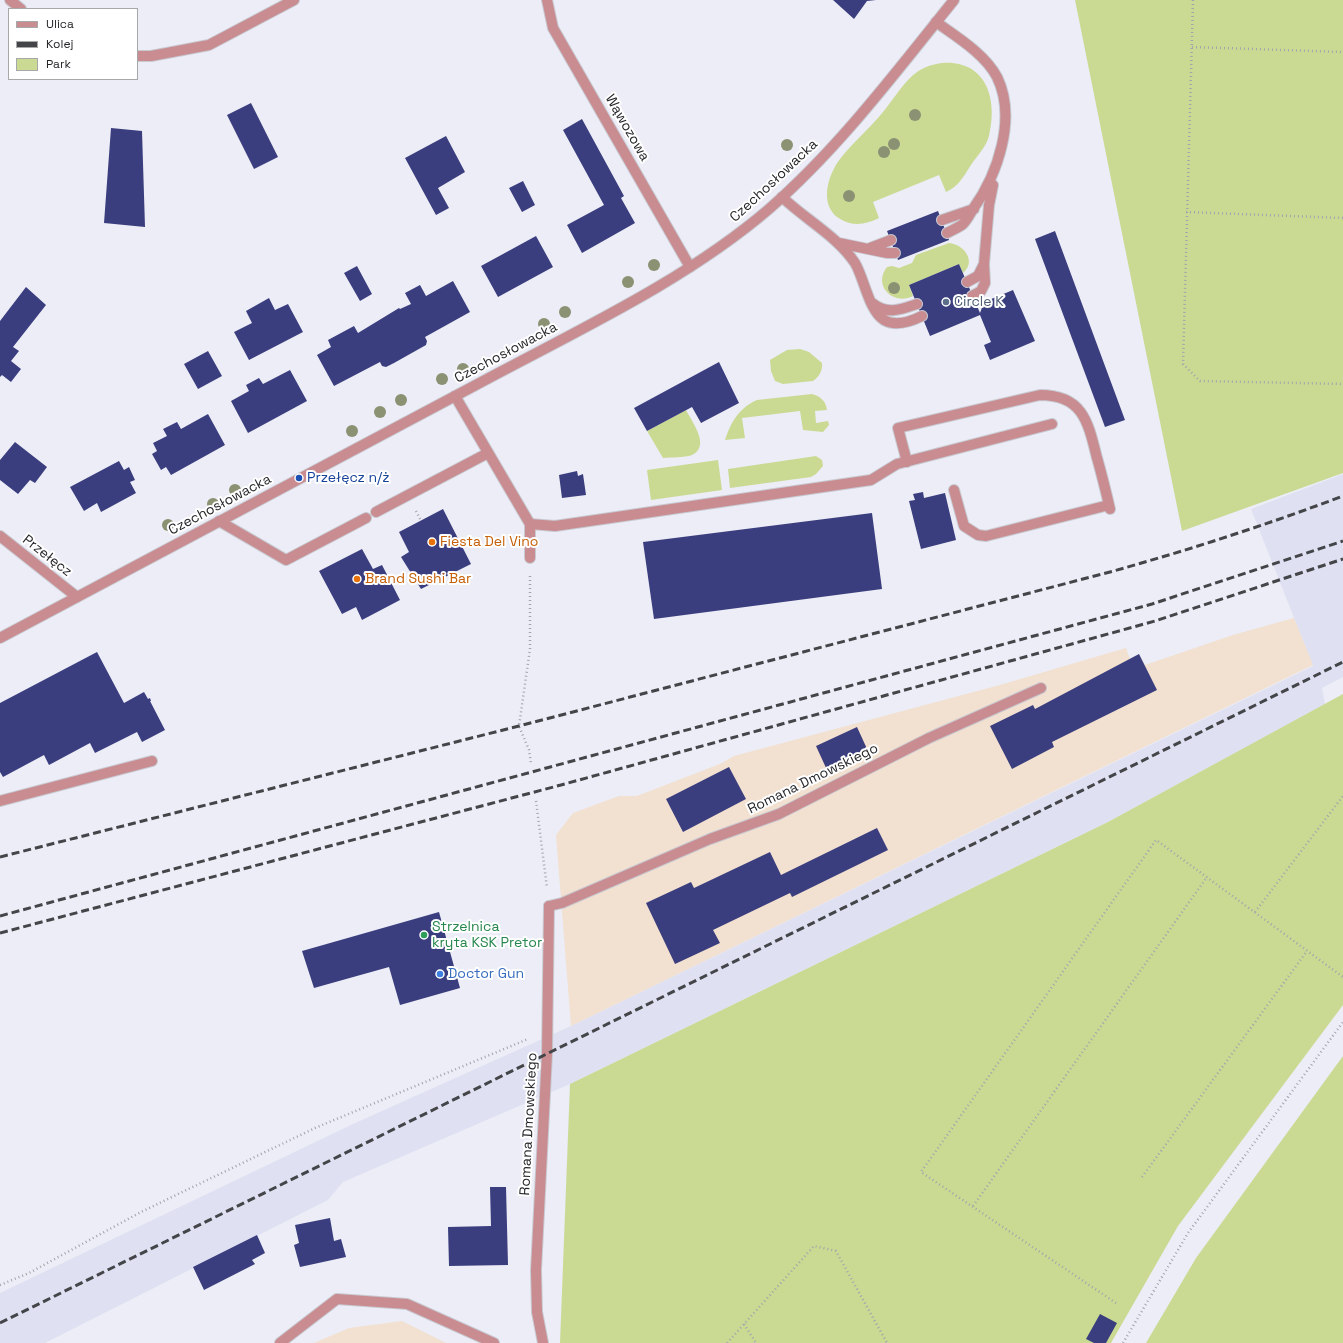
<!DOCTYPE html>
<meta charset="utf-8">
<style>
body{margin:0}
#map{position:relative;width:1343px;height:1343px;overflow:hidden;background:#ecedf6;font-family:"Space Grotesk",sans-serif}
canvas{display:block}
.legend{position:absolute;left:8px;top:8px;width:130px;height:72px;box-sizing:border-box;background:#fff;border:1px solid #a7a8a9;margin:0;padding:5px 7px;list-style:none;font-size:12px;color:#242528}
.legend li{display:flex;align-items:center;gap:8px;height:20px}
.legend b{width:20px;border:1px solid #a7a8a9}
</style>
<div id="map">
<canvas width="1343" height="1343"></canvas>
<ul class="legend">
<li><b style="height:5px;background:#c98c90"></b>Ulica</li>
<li><b style="height:5px;background:#444549"></b>Kolej</li>
<li><b style="height:11px;background:#cada93"></b>Park</li>
</ul>
</div>
<script>
const c = document.querySelector('canvas').getContext('2d');
c.lineJoin = 'round';
function fillPath(path, color) {
  c.fillStyle = color;
  c.fill(path, 'evenodd');
}
function trace(path, color, width, dash) {
  c.strokeStyle = color;
  c.lineWidth = width;
  c.lineCap = dash ? 'butt' : 'round';
  c.setLineDash(dash || []);
  c.stroke(path);
}
function write(font, color, halo, rows, align = 'center') {
  c.font = font + ' "Space Grotesk",sans-serif';
  c.lineWidth = 4;
  c.setLineDash([]);
  c.textBaseline = 'middle';
  c.strokeStyle = halo;
  c.fillStyle = color;
  for (const [text, x, y, turn = 0] of rows) {
    c.save();
    c.translate(x, y);
    c.rotate((+turn || 0) * Math.PI / 180);
    c.textAlign = isNaN(turn) ? turn : align;
    if (halo) c.strokeText(text, 0, 0);
    c.fillText(text, 0, 0);
    c.restore();
  }
}
fillPath(new Path2D(`
 M1343 474V677L1322 688 1325 704 1108 822 570 1084 343 1182 328 1200 45 1343H0V1293L353 1124 571 1026 1313 666 1251 509Z`), '#dfe1f2');
fillPath(new Path2D(`
 M1294 618 1313 665 571 1026 556 835 573 813 619 796H637L720 764 734 756 1000 685 1126 648 1130 659 1139 654 1145 665 1233 635Z
 M402 1321 446 1343H314L349 1328Z`), '#f2e0d0');
fillPath(new Path2D(`
 M1075 0H1343V473L1182 531Z
 M942 63C987 60 998 100 989 136 986 147 977 156 971 165 964 176 958 187 946 192L939 175 873 202 879 218C867 224 854 227 842 220 818 208 827 176 840 159 853 142 870 128 883 112 893 100 905 80 917 72 924 67 933 64 942 63Z
 M949 243C964 244 977 262 963 273L959 264 909 285 913 296C894 306 872 286 887 267L892 266 899 268 912 263 916 255Z
 M800 349 809 352 822 363C823 370 819 377 813 381L783 384 775 381 771 371 770 360 787 350Z
 M812 394C820 396 826 401 827 410L815 411 816 423 828 421 829 425 823 432 803 430 800 411 742 418 745 438 725 440C731 422 739 408 757 400Z
 M686 410C692 422 711 446 692 455 684 458 671 457 663 458L647 431Z
 M816 456 822 460 823 466 816 474 811 477 730 488 728 469Z
 M718 460 722 490 651 500 647 470Z
 M1343 694V1005L1178 1226 1111 1343H560L570 1084 1108 822Z
 M1343 1056V1343H1146L1196 1258Z`), '#cada93');
fillPath(new Path2D(`
 M833 0H876L867 1 854 19Z
 M251 103 278 157 254 169 227 115Z
 M582 119 624 196 621 198 635 223 582 253 567 225 604 205 563 130Z
 M111 128 142 131 145 227 104 223Z
 M446 136 465 172 438 188 449 208 436 215 405 158Z
 M523 181 535 205 522 212 509 188Z
 M938 211 949 240 898 260 887 231Z
 M1055 231 1125 420 1105 427 1035 239Z
 M536 236 553 267 498 297 481 266Z
 M959 264 980 313 984 302 1013 290 1035 341 990 360 984 345 991 342 980 315 930 336 909 285Z
 M357 266 372 294 360 301 344 273Z
 M453 281 470 312 425 337 427 341 426 345 394 363 386 367 382 366 380 362 334 386 317 355 331 347 328 340 354 326 358 333 399 308 400 309 411 304 405 293 420 285 426 296Z
 M26 287 46 305 13 347 19 351 11 361 21 369 11 382 2 375 0 377V321Z
 M269 298 275 310 288 304 303 332 249 360 234 332 252 323 246 311Z
 M208 351 222 376 198 389 184 364Z
 M719 362 739 403 701 423 692 407 647 431 634 408Z
 M290 370 307 401 248 433 231 401 249 391 246 385 259 378 263 384Z
 M208 414 225 445 171 475 166 467 161 470 152 454 157 451 153 443 167 436 163 429 177 422 181 429Z
 M15 442 47 467 35 483 30 480 18 494 0 480V460Z
 M119 461 124 470 129 467 135 480 130 482 136 493 101 512 97 503 84 511 70 487Z
 M577 471 578 476 583 474 586 495 562 498 559 475Z
 M923 492 924 498 945 493 956 540 921 549 909 501 915 500 913 494Z
 M443 509 471 564 421 589 401 557 409 552 399 532Z
 M872 513 882 589 654 619 643 542Z
 M362 549 373 569 382 565 400 600 362 620 356 607 342 614 319 571Z
 M97 652 124 703 144 692 148 699 150 698 151 701H150L165 730 142 742 137 732 95 753 90 743 49 765 44 755 3 777 0 772V703Z
 M1139 654 1157 690 1052 742 1054 747 1012 769 990 726 1033 705 1035 709Z
 M857 727 868 751 827 770 816 746Z
 M729 767 746 799 683 832 666 799Z
 M877 828 888 850 792 897 790 893 713 930 720 943 675 964 646 903 691 882 694 888 770 852 781 875Z
 M439 912 460 988 400 1005 389 967 314 988 302 951Z
 M490 1187H506L508 1265 449 1266 448 1227 491 1226Z
 M330 1218 334 1241 341 1239 346 1257 300 1267 294 1245 299 1243 295 1225Z
 M257 1235 265 1253 252 1260 255 1264 204 1290 193 1267Z
 M1100 1314 1117 1323 1106 1343H1094L1086 1339Z`), '#3b3e7e');
const service = new Path2D(`
 M936 22C957 37 985 54 997 77 1017 118 998 174 973 209 970 214 967 220 963 224 958 228 952 230 947 233
 M782 197C806 220 837 236 855 263 864 278 869 311 884 320 896 327 910 322 922 316
 M942 220 974 209
 M839 243 887 253H895
 M870 248 891 240
 M967 282 978 276 984 264
 M972 296 981 291 985 283 984 264 989 205 993 185
 M872 303C887 315 900 310 917 304
 M907 462 898 428 1040 395C1083 395 1088 422 1097 458 1102 475 1106 492 1110 509
 M954 490 964 526 978 535 986 536 1109 505
 M376 512 488 453
 M219 521 286 560 366 518
 M530 524 555 526 871 480 897 464 1052 424
 M0 801 152 761
 M549 906 562 903 710 839 779 814 929 738 1041 688`);
const minor = new Path2D(`
 M10 0 21 9
 M547 0 553 28 690 267
 M137 56H151L209 45 294 0
 M455 396 530 524V558
 M0 536 77 597
 M280 1343 337 1299 407 1304 494 1343
 M543 1343 537 1312 536 1270 547 1054 549 906`);
const tertiary = new Path2D(`
 M0 638C158 554 316 470 474 386 572 333 684 282 769 209 839 148 896 72 954 0`);
trace(service, '#c8c9d1', 12);
trace(minor, '#c8c9d1', 12);
trace(tertiary, '#c8c9d1', 12);
trace(new Path2D(`
 M1193 0 1183 364 1200 381 1343 384
 M1192 47 1343 52
 M1186 212 1343 218
 M416 511 421 521
 M530 576V649L519 726 529 750 531 763
 M536 801 547 888
 M1255 912 1343 796
 M1142 1177 1307 951
 M973 1206 1207 877
 M0 1285 29 1273 141 1212 315 1128 528 1039
 M1116 1303 921 1172 1156 840 1343 977
 M744 1324 756 1343
 M727 1343 814 1246 836 1251 887 1343
 M1123 1343 1188 1233 1343 1022`), '#a3a4ab', 2.5, [1, 3]);
trace(service, '#c98c90', 10);
trace(minor, '#c98c90', 10);
trace(tertiary, '#c98c90', 10);
trace(new Path2D(`
 M0 857 519 726 1110 572C1189 550 1266 525 1343 496
 M0 916 1152 604 1343 541
 M0 933 561 785 1155 621 1343 559
 M0 1323 1343 662`), '#444549', 3, [8, 4]);
c.fillStyle = '#8b9173';
for (const [x, y] of [
 [915,115],
 [894,144],
 [787,145],
 [884,152],
 [849,196],
 [654,265],
 [628,282],
 [894,288],
 [565,312],
 [544,324],
 [463,369],
 [442,379],
 [401,400],
 [380,412],
 [352,431],
 [235,490],
 [213,504],
 [168,525]
]) {
  c.beginPath();
  c.arc(x, y, 6, 0, 2 * Math.PI);
  c.fill();
}
for (const [x, y, r, color] of [
 [946,302,4,"#5c6f8a"],
 [299,478,4,"#1a4fb4"],
 [432,542,4,"#e8710a"],
 [357,579,4,"#e8710a"],
 [424,935,4,"#2e9e5b"],
 [440,974,4,"#3f7fe0"]
]) {
  const dot = new Path2D();
  dot.arc(x, y, r, 0, 2 * Math.PI);
  c.fillStyle = color;
  c.fill(dot);
  trace(dot, '#fff', 1.5);
}
write('14px', '#242528', '#fff', [
 ["Wąwozowa",627,128,60],
 ["Czechosłowacka",774,181,-43],
 ["Czechosłowacka",506,353,-28],
 ["Czechosłowacka",220,505,-28],
 ["Przełęcz",47,556,38],
 ["Romana Dmowskiego",813,779,-26],
 ["Romana Dmowskiego",529,1124,-87]
]);
write('14px', '#4e5e75', '#fff', [
 ["Circle K",954,302]
], 'left');
write('14px', '#164399', '#fff', [
 ["Przełęcz n/ż",307,478]
], 'left');
write('14px', '#c56008', '#fff', [
 ["Fiesta Del Vino",440,542],
 ["Brand Sushi Bar",365,579]
], 'left');
write('14px', '#27864d', '#fff', [
 ["Strzelnica",432,927],
 ["kryta KSK Pretor",432,943]
], 'left');
write('14px', '#366cbe', '#fff', [
 ["Doctor Gun",448,974]
], 'left');
</script>
